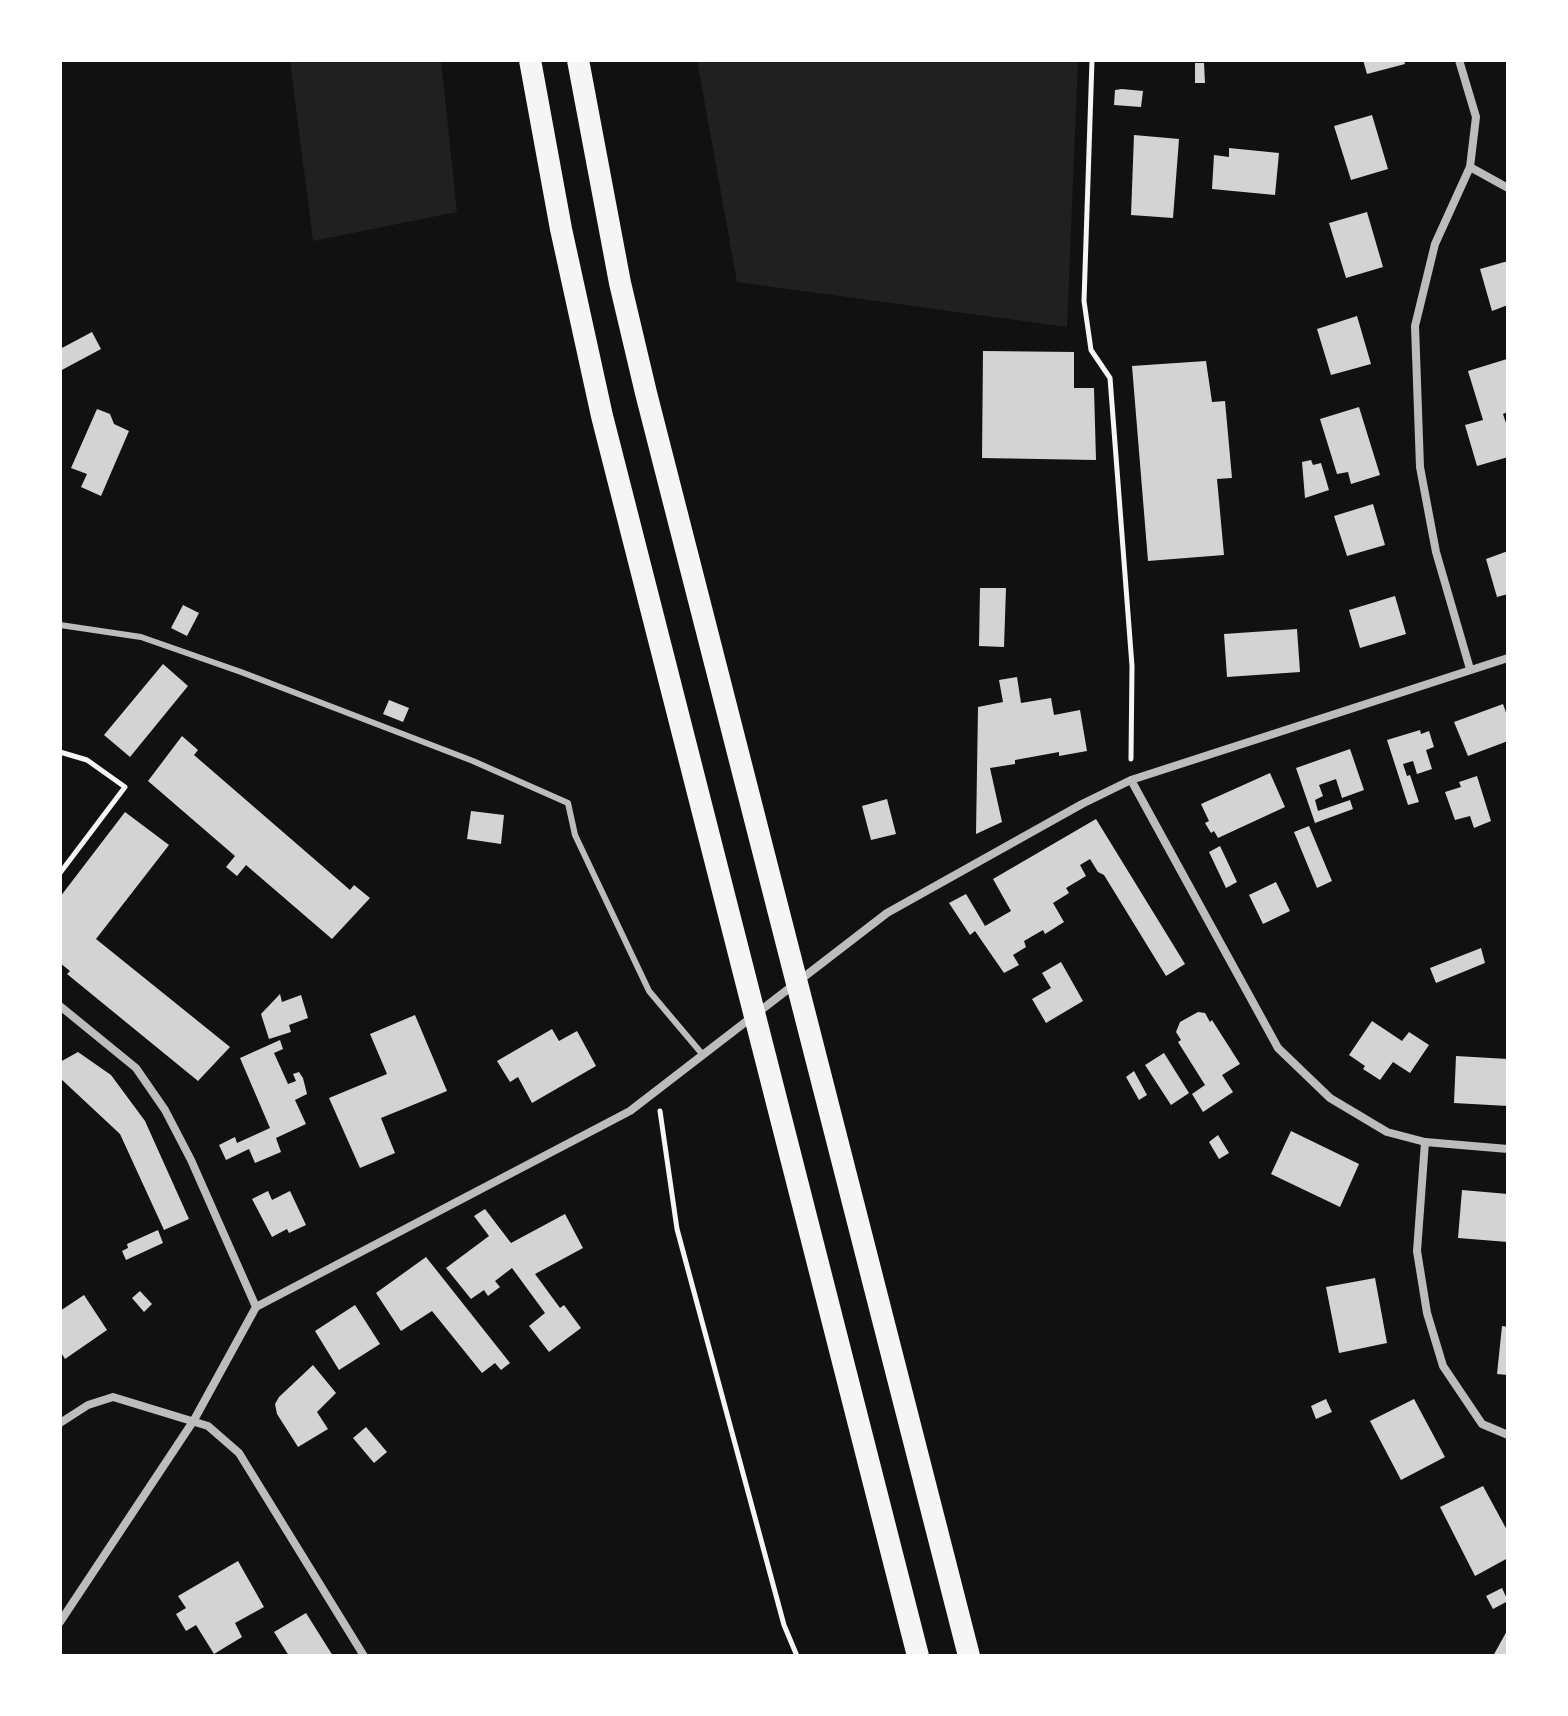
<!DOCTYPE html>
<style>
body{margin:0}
#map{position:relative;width:1568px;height:1716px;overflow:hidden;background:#111;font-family:"Crimson Pro",serif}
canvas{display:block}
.frame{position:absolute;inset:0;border:62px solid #fff;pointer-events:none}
</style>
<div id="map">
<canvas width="1568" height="1716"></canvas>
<div class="frame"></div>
</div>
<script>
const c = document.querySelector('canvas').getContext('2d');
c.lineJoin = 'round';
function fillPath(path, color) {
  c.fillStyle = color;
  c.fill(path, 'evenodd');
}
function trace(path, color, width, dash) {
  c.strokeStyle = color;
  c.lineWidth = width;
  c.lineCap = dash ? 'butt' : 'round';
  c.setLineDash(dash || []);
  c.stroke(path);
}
fillPath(new Path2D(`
 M290 60H441L457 212 313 241Z
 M697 60H1078L1067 327 737 282Z`), '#202020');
fillPath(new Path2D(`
 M1363 60H1404L1405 64 1367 74Z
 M1195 63H1204L1205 83H1195Z
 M1122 89 1143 91 1141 107 1114 105 1115 90Z
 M1372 115 1388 169 1351 180 1334 126Z
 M1134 135 1179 139 1173 218 1131 215Z
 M1229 148 1279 153 1275 195 1212 189 1214 155 1229 157Z
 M1367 212 1383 267 1346 278 1329 223Z
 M1508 261V305L1492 311 1480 269Z
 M1357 316 1371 364 1331 375 1317 329Z
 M92 332 101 349 60 371V349Z
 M983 351 1074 352V388H1094L1096 460 982 458Z
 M1507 359 1508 412 1503 414 1508 429V457L1477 466 1465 425 1483 420 1468 371Z
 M1206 361 1212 402 1225 401 1232 478 1217 479 1224 555 1148 561 1132 366Z
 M1359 407 1380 475 1351 484 1348 472 1337 474 1320 419Z
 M97 409 110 414 114 424 129 431 101 496 81 487 87 474 71 468Z
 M1311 460 1313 465 1321 463 1329 490 1305 498 1302 462Z
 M1373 504 1385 545 1347 556 1334 516Z
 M1508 551V594L1497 597 1486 559Z
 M980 588H1006L1004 647 979 646Z
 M1395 596 1406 634 1360 648 1349 610Z
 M183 605 199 613 187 636 171 628Z
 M1297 629 1300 672 1227 677 1224 634Z
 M163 664 188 686 130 757 104 735Z
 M1017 677 1021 703 1051 698 1054 715 1080 710 1087 751 1059 756V752L1015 760V764L990 768 1002 822 976 834 978 707 1003 702 999 680Z
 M389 700 409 708 403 722 383 714Z
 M1503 704 1508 718V741L1468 756 1454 722Z
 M1420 730 1421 734 1429 731 1434 747 1426 750 1432 769 1417 774 1413 761 1403 764 1407 776 1410 775 1419 802 1408 805 1387 740Z
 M182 736 198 750 194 755 350 890 354 885 370 898 332 939 246 865 237 876 226 867 235 856 148 781Z
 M1350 749 1364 790 1342 798 1336 779 1319 785 1323 796 1315 800 1318 811 1350 800 1353 809 1315 823 1296 768Z
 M1270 773 1285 807 1218 838 1214 831 1211 833 1205 823 1209 821 1201 804Z
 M1477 776 1491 821 1474 828 1470 816 1455 820 1445 792 1461 787 1459 782Z
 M887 799 896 834 871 840 862 806Z
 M471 811 504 815 501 844 467 839Z
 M125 812 169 845 96 939 230 1047 198 1081 67 974 70 971 60 963V897Z
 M1096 819 1185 964 1166 976 1104 875 1098 872 1090 859 1080 865 1086 876 1066 888 1069 893 1053 903 1064 922 1045 934 1043 930 1024 941 1026 947 1013 955 1019 965 1004 973 975 931 970 935 949 903 966 894 985 926 1011 911 993 879Z
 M1309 826 1332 881 1317 888 1294 832Z
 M1220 846 1237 882 1226 888 1209 852Z
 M1276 882 1290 911 1263 924 1249 895Z
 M1481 948 1485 963 1436 983 1430 968Z
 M1061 962 1083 1001 1046 1023 1032 999 1051 988 1042 973Z
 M280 994 282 1002 301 995 308 1018 289 1025 291 1032 269 1039 261 1014Z
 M1198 1012 1205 1013 1210 1022 1212 1020 1240 1064 1222 1075 1233 1092 1203 1112 1192 1094 1205 1085 1178 1042 1181 1040 1176 1032 1180 1022Z
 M415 1015 447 1091 381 1118 395 1153 360 1168 329 1098 387 1074 370 1034Z
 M1372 1021 1402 1041 1409 1032 1429 1045 1410 1073 1393 1062 1380 1080 1363 1069 1365 1066 1349 1055Z
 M552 1029 559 1041 577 1031 596 1066 532 1103 518 1077 510 1082 497 1061Z
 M280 1040 283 1049 274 1053 288 1084 296 1081 293 1074 299 1072 303 1078 307 1094 295 1100 306 1124 276 1138 281 1152 255 1163 249 1149 226 1160 219 1145 235 1137 237 1143 270 1128 240 1058Z
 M78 1052 111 1075 145 1121 189 1219 164 1230 120 1134 60 1078V1062Z
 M1164 1053 1189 1093 1171 1105 1145 1065Z
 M1456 1056 1508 1059V1106L1454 1103Z
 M1134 1071 1147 1095 1139 1100 1126 1077Z
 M1291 1131 1359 1164 1340 1207 1271 1174Z
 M1218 1135 1229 1153 1219 1159 1209 1142Z
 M1462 1190 1508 1194V1242L1458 1238Z
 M268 1191 272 1200 290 1191 306 1225 289 1233 287 1229 272 1237 252 1199Z
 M485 1209 511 1243 565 1214 583 1248 535 1274 560 1308 564 1305 581 1328 549 1352 529 1326 545 1313 512 1268 495 1281 500 1287 488 1296 484 1290 471 1299 446 1268 489 1236 474 1216Z
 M158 1230 163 1243 126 1260 122 1251 128 1248 127 1244Z
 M426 1257 510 1363 501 1370 495 1363 482 1373 432 1311 401 1331 376 1293Z
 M1375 1278 1387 1343 1339 1353 1326 1287Z
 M140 1291 152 1304 144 1312 132 1298Z
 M84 1295 107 1330 65 1359 60 1351V1311Z
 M355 1305 380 1344 339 1370 315 1331Z
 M1502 1326 1508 1327V1375L1497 1374Z
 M313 1365 336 1393 317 1412 328 1429 298 1447 277 1414 275 1404 279 1397Z
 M1326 1399 1332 1412 1316 1419 1311 1406Z
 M1414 1399 1445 1457 1401 1480 1370 1421Z
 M366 1427 387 1452 374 1463 353 1438Z
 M1483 1486 1508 1532V1558L1475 1576 1440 1507Z
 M238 1561 264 1607 235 1623 242 1637 214 1654 196 1625 186 1631 176 1614 186 1608 178 1596Z
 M1502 1588 1508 1601 1493 1609 1486 1596Z
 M306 1613 328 1648 333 1656H289L274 1632Z
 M1508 1629V1656H1493Z`), '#d3d3d3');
trace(new Path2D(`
 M1092 60 1084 301 1091 350 1110 378 1132 666 1131 759
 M60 752 87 760 125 787 60 873
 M660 1111 677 1229 784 1625 797 1656`), '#f5f5f5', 5);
trace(new Path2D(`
 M60 625 141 637 241 672 473 761 568 803 575 835 649 991 703 1055`), '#bcbcbc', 6);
trace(new Path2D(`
 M1459 60 1476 117 1470 167 1508 188
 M1470 669 1436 552 1420 467 1415 326 1435 244 1470 167
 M1131 780 1278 1048 1330 1098 1387 1132 1425 1142 1508 1149
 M60 1006 136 1068 165 1110 191 1160 256 1307
 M1425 1142 1417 1251 1427 1313 1443 1366 1482 1424 1508 1435
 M60 1423 88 1405 113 1397 208 1426 239 1453 364 1656
 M60 1622 194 1420 256 1307 630 1111 887 913 1082 804 1131 780 1508 658`), '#bcbcbc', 8);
trace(new Path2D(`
 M530 60 561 229 602 416 918 1656
 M578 60 620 283 646 393 969 1656`), '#f5f5f5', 22);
</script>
